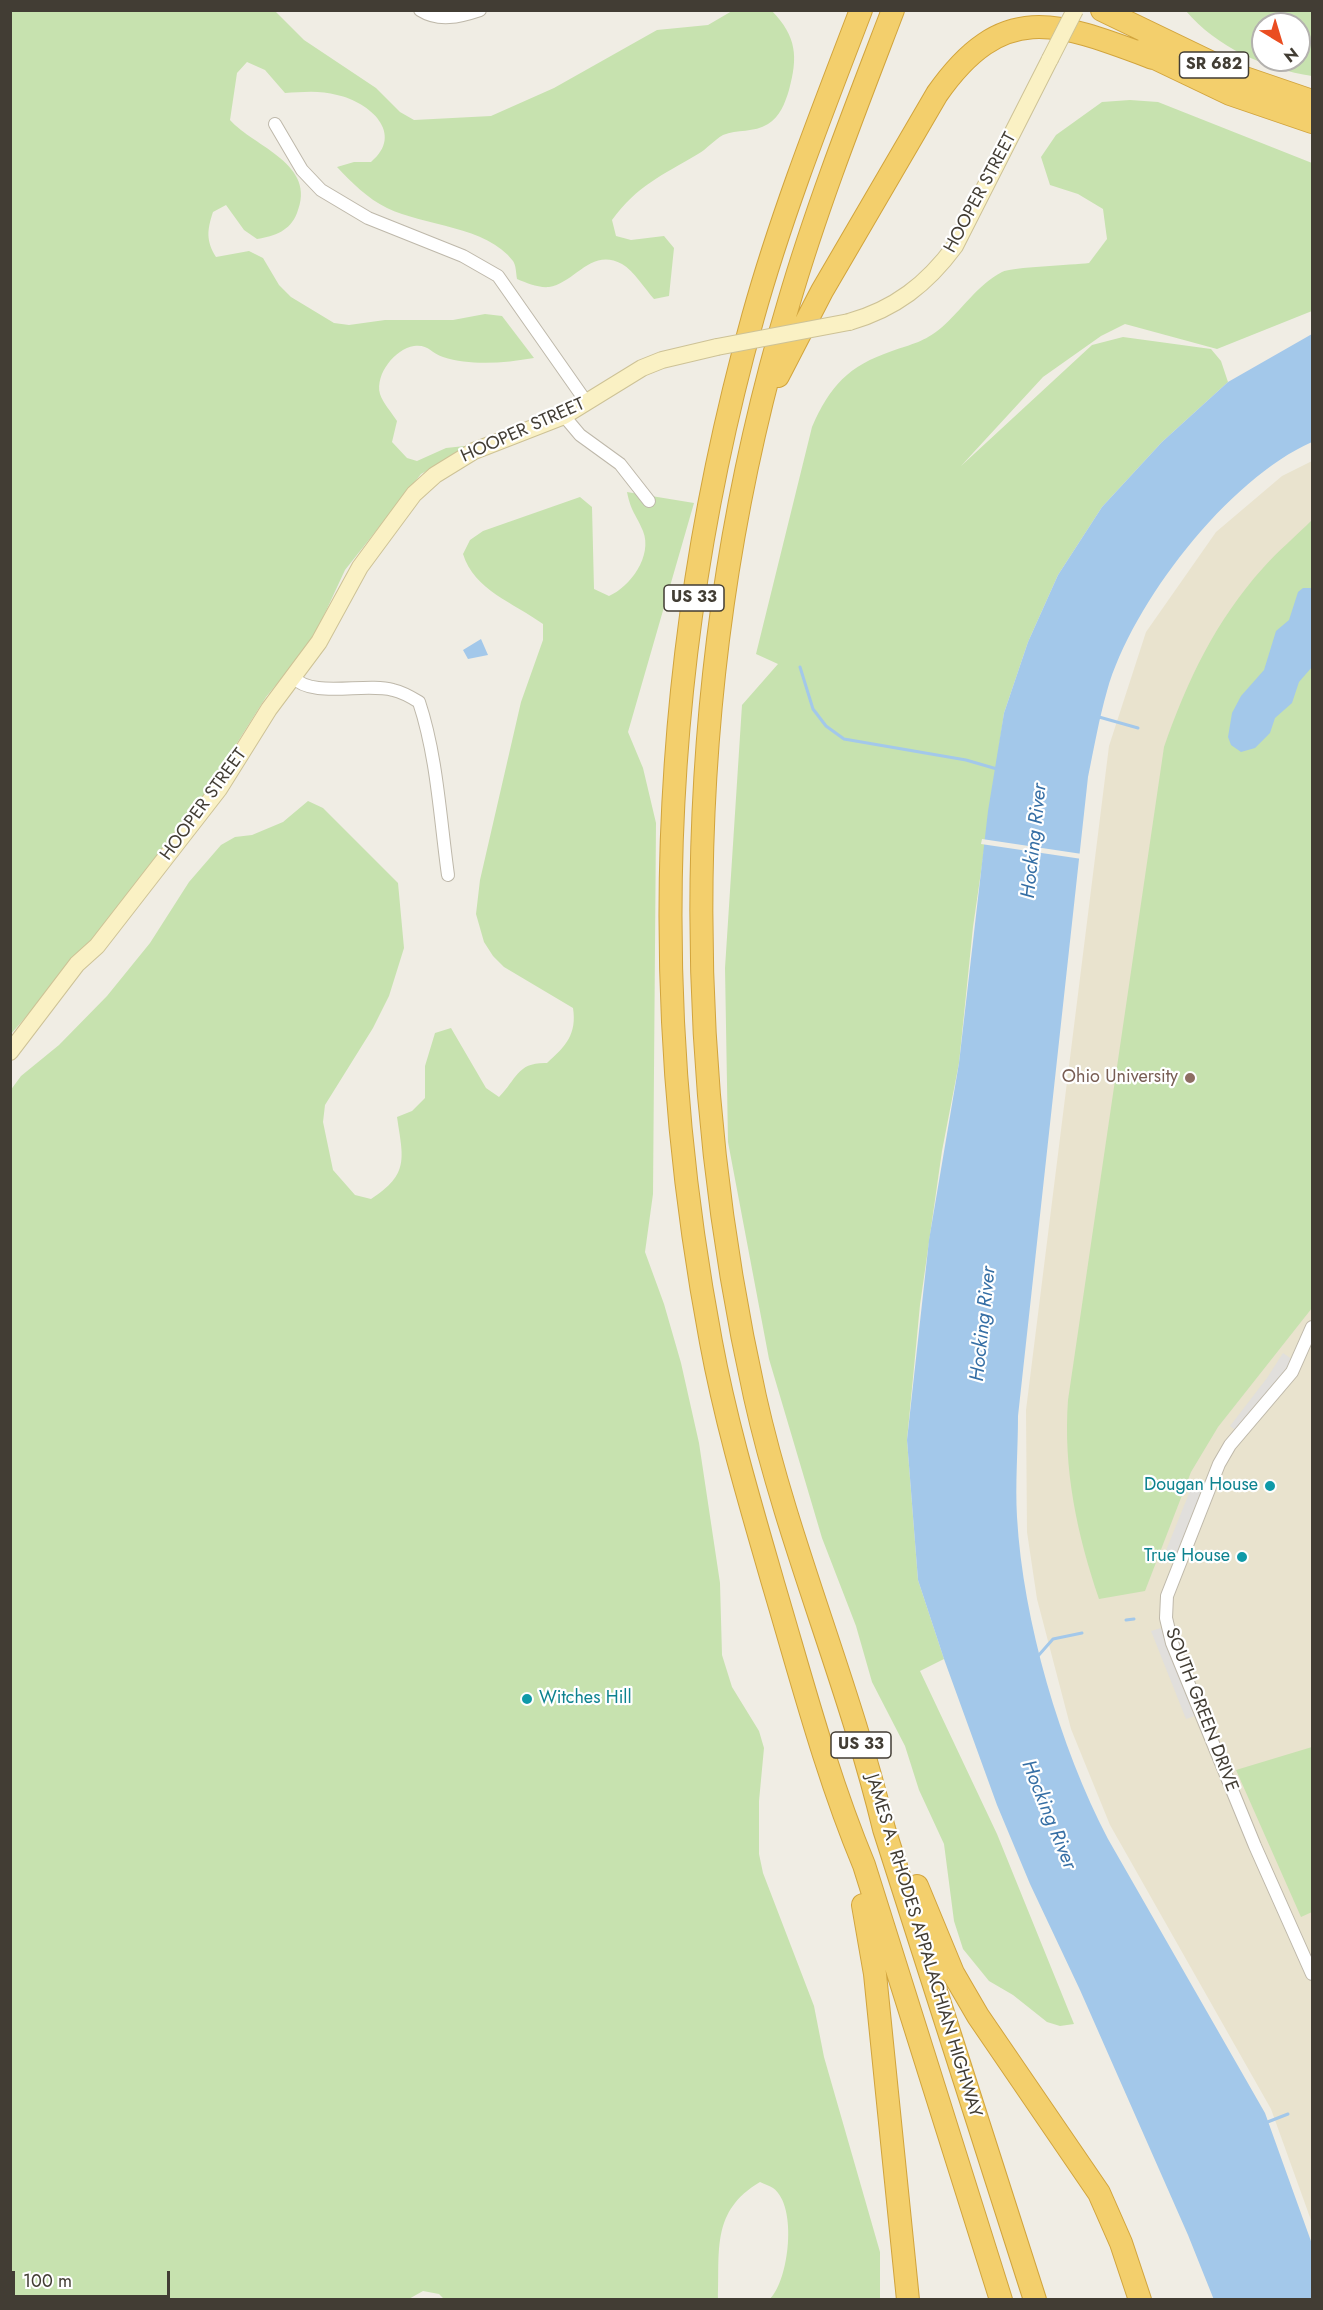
<!DOCTYPE html>
<style>
body{margin:0}
#map{position:relative;width:1323px;height:2310px;overflow:hidden;background:#f0ede4;font-family:Jost,sans-serif}
canvas{display:block}
.frame{position:absolute;inset:0;border:12px solid #423d34;pointer-events:none}
.north{position:absolute;left:1251px;top:12px;width:60px;height:60px;box-sizing:border-box;background:#fff;border:2px solid #b3b1ae;border-radius:50%;rotate:142deg;font-size:16px;font-weight:700;line-height:24px;text-align:center;color:#423d34}
.north::after{content:'';display:block;margin:auto;width:21px;height:27px;background:#ea4d21;clip-path:polygon(50% 0,100% 100%,50% 72%,0 100%)}
.scale{position:absolute;left:12px;top:2271px;width:158px;height:27px;box-sizing:border-box;border:3px solid #423d34;border-top:0;padding-left:8px;font-size:18px;line-height:21px;white-space:nowrap;color:#423d34;-webkit-text-stroke:4px #fff;paint-order:stroke}
</style>
<div id="map">
<canvas width="1323" height="2310"></canvas>
<div class="frame"></div>
<div class="north">N</div>
<div class="scale">100 m</div>
</div>
<script>
const c = document.querySelector('canvas').getContext('2d');
c.lineJoin = 'round';
function fillPath(path, color) {
  c.fillStyle = color;
  c.fill(path, 'evenodd');
}
function trace(path, color, width, dash) {
  c.strokeStyle = color;
  c.lineWidth = width;
  c.lineCap = dash ? 'butt' : 'round';
  c.setLineDash(dash || []);
  c.stroke(path);
}
function write(font, color, halo, rows, align = 'center') {
  c.font = font + ' Jost,sans-serif';
  c.lineWidth = 4.5;
  c.setLineDash([]);
  c.textBaseline = 'middle';
  c.strokeStyle = halo;
  c.fillStyle = color;
  for (const [text, x, y, turn = 0] of rows) {
    c.save();
    c.translate(x, y);
    c.rotate((+turn || 0) * Math.PI / 180);
    c.textAlign = isNaN(turn) ? turn : align;
    if (halo) c.strokeText(text, 0, 0);
    c.fillText(text, 0, 0);
    c.restore();
  }
}
fillPath(new Path2D(`
 M1312 461V2223L1271 2109 1110 1825 1071 1729 1037 1599 1027 1532 1026 1410 1109 746 1146 632 1216 532 1282 476Z`), '#e9e3ce');
fillPath(new Path2D(`
 M10 11H275L304 40 376 88 400 112 414 120 491 116 554 88 657 30 708 25 732 11H772C797 37 798 57 789 90 785 103 780 117 768 124 754 133 737 129 723 135 714 140 707 149 698 154 661 176 638 185 612 220L616 236 631 240 664 236 674 248 669 296 654 299C645 289 634 271 622 264 591 247 575 283 549 287 538 288 527 283 517 279 516 273 516 265 513 261 487 226 424 226 387 208 367 198 352 183 337 167L354 162H371C405 134 370 102 337 95 320 90 302 92 285 93L265 70 247 62 237 73 230 120C254 147 318 164 297 213 290 231 275 236 257 239L244 230 226 205 213 212C207 230 206 241 216 257L249 251 263 258 279 285 291 297 334 323 349 325 385 320H453L485 314 502 316 534 358C505 363 471 366 443 357 431 353 428 344 414 346 395 349 375 374 380 394 383 403 392 413 397 421L392 442 407 458 417 461 446 448 474 445 421 474 345 570 312 641 266 697 184 827 107 923 11 1034Z
 M1186 11H1312V76C1266 69 1216 47 1186 11ZM1263 24H1299V60H1263Z
 M1130 100 1158 102 1312 163V311L1217 349 1125 324 1101 336 1043 377 961 466 1092 345 1123 337 1211 349 1221 361 1228 382 1162 442 1102 507 1058 575 1028 642 1004 713 973 927 959 1063 942 1151 920 1305 907 1440 918 1580 944 1659 920 1671 997 1834 1074 2024 1060 2026 1047 2022 1013 1995 989 1981 963 1949 954 1921 944 1844 919 1790 905 1746 872 1682 856 1626 822 1538 769 1359 728 1142 725 968 742 705 778 664 756 654 812 427C830 386 848 366 892 351 912 344 924 342 941 328 961 311 978 284 1002 272 1012 267 1072 265 1089 263L1107 239 1103 209 1078 194 1050 185 1041 157 1056 135 1102 102Z
 M627 492 694 503 628 732 643 768 656 823 653 1194 645 1252 664 1304 681 1363 699 1443 720 1583 722 1655 732 1687 759 1731 764 1748 759 1801V1854L763 1873 814 2006 824 2057 880 2252V2299H770C789 2280 798 2206 773 2188 770 2186 764 2184 760 2182 711 2211 720 2250 718 2299L445 2300 439 2294 423 2291 407 2300 11 2299 10 1091 21 1076 59 1045 107 996 150 943 189 882 221 845 235 837 252 835 283 822 308 801 323 808 398 883 404 948 389 996 373 1028 325 1105 323 1122 333 1170 355 1195 371 1199C410 1174 403 1158 397 1117L412 1111 425 1098V1066L435 1033 451 1028 486 1088 499 1097C517 1079 517 1062 547 1063 566 1046 577 1034 573 1008L504 967 493 956 484 942 476 914 480 880 521 702 543 640V624C514 603 474 590 463 554L470 540 483 531 580 497 592 507 594 589 609 596C630 587 653 556 643 531 636 514 631 512 627 492Z
 M1312 520V1308L1218 1427 1191 1472 1145 1591 1099 1599C1077 1534 1063 1469 1068 1400L1164 747C1187 681 1216 620 1263 568 1278 551 1296 536 1312 520Z
 M1312 1747V1912L1301 1917 1236 1770Z`), '#c7e2af');
fillPath(new Path2D(`
 M1283 1353 1293 1360 1238 1432 1230 1426 1267 1378Z
 M1194 1481 1204 1485 1175 1557 1165 1553Z
 M1161 1628 1195 1716 1186 1719 1151 1631Z`), '#e1dfdc');
fillPath(new Path2D(`
 M1312 334V442C1228 479 1132 603 1107 691 1099 719 1094 748 1088 777L1018 1416C1018 1450 1015 1484 1017 1517 1023 1621 1060 1747 1108 1839L1265 2113 1312 2244V2299L1214 2300 1188 2235 1080 1990 1030 1884 997 1805 944 1659 918 1580 907 1440 929 1240 959 1063 988 811 1004 713 1028 642 1058 575 1102 507 1162 442 1228 382Z
 M1303 588H1312V667L1299 682 1292 703 1275 718 1270 733 1255 748 1241 752 1231 745 1228 737 1232 713 1241 696 1264 670 1276 631 1289 620 1298 592Z
 M481 639 488 655 468 659 463 650Z`), '#a3c8ea');
fillPath(new Path2D(`
 M982 839 1082 854V859L981 844Z`), '#f0ede4');
trace(new Path2D(`
 M800 667 813 709 826 726 844 739 966 760 997 769
 M1099 717 1138 728
 M1126 1620 1134 1619
 M1038 1656 1053 1639 1082 1633
 M1265 2123 1288 2114`), '#a3c8ea', 3);
const street = new Path2D(`
 M420 10C439 22 459 17 480 10
 M275 124 302 170 321 190 368 218 463 256 498 276 587 403
 M564 416 580 435 620 464 649 501
 M293 677C312 699 365 682 393 690 402 692 411 697 419 702 437 756 440 818 448 875
 M1312 1327 1292 1372 1230 1445 1219 1464 1167 1596 1166 1618 1172 1643 1255 1846 1312 1974`);
const secondary = new Path2D(`
 M849 322C895 309 927 284 955 246L1050 59
 M10 1052 77 964 97 946 219 789 269 709 319 642 360 567 414 494 435 475 474 451 564 416 642 368 662 360 717 347`);
const highway = new Path2D(`
 M861 10C822 112 782 213 753 317 659 655 646 998 711 1342 726 1423 750 1503 773 1583 801 1677 826 1774 864 1865L1001 2300
 M893 10C856 107 818 203 789 302 683 656 675 1037 755 1397 788 1544 849 1683 884 1829L1035 2300
 M1102 10 1239 76 1312 101
 M1140 51 1230 94 1312 122
 M778 376 822 291 937 94C1003 0 1057 22 1153 58
 M917 1886 953 1973 978 2016 1099 2193 1121 2243 1140 2300
 M863 1905 875 1974 908 2300`);
trace(street, '#beb8aa', 14);
trace(secondary, '#cdc296', 18);
trace(highway, '#d1a43d', 24);
trace(street, '#fff', 12);
trace(secondary, '#faf1c4', 16);
trace(highway, '#f3cf6c', 22);
const secondaryBridge = new Path2D(`
 M1050 59 1075 10
 M717 347 849 322`);
trace(secondaryBridge, '#cdc296', 18, []);
trace(secondaryBridge, '#faf1c4', 16);
for (const [x, y, r, color] of [
 [1190,1078,6,"#8d6e63"],
 [1270,1486,6,"#0f9aa8"],
 [1242,1557,6,"#0f9aa8"],
 [527,1699,6,"#0f9aa8"]
]) {
  const dot = new Path2D();
  dot.arc(x, y, r, 0, 2 * Math.PI);
  c.fillStyle = color;
  c.fill(dot);
  trace(dot, '#fff', 2);
}
for (const [x, y, w] of [
 [1214,65,69],
 [694,598,60],
 [861,1745,60]
]) {
  const box = new Path2D();
  box.roundRect(x - w / 2, y - 13, w, 26, 4.5);
  c.fillStyle = '#fff';
  c.fill(box);
  trace(box, '#423d34', 1.5);
}
write('bold 16px', '#423d34', null, [
 ["SR 682",1214,65],
 ["US 33",694,598],
 ["US 33",861,1745]
]);
write('18px', '#423d34', '#fff', [
 ["HOOPER STREET",981,193,-62],
 ["HOOPER STREET",523,431,-24],
 ["HOOPER STREET",204,805,-54],
 ["SOUTH GREEN DRIVE",1201,1710,69],
 ["JAMES A. RHODES APPALACHIAN HIGHWAY",923,1946,73]
]);
write('18px', '#785e54', '#fff', [
 ["Ohio University",1178,1078]
], 'right');
write('18px', '#0d838f', '#fff', [
 ["Dougan House",1258,1486],
 ["True House",1230,1557],
 ["Witches Hill",539,1699,"left"]
], 'right');
write('italic 20px', '#366fa5', '#fff', [
 ["Hocking River",1035,841,-84],
 ["Hocking River",984,1324,-84],
 ["Hocking River",1048,1815,68]
]);
</script>
